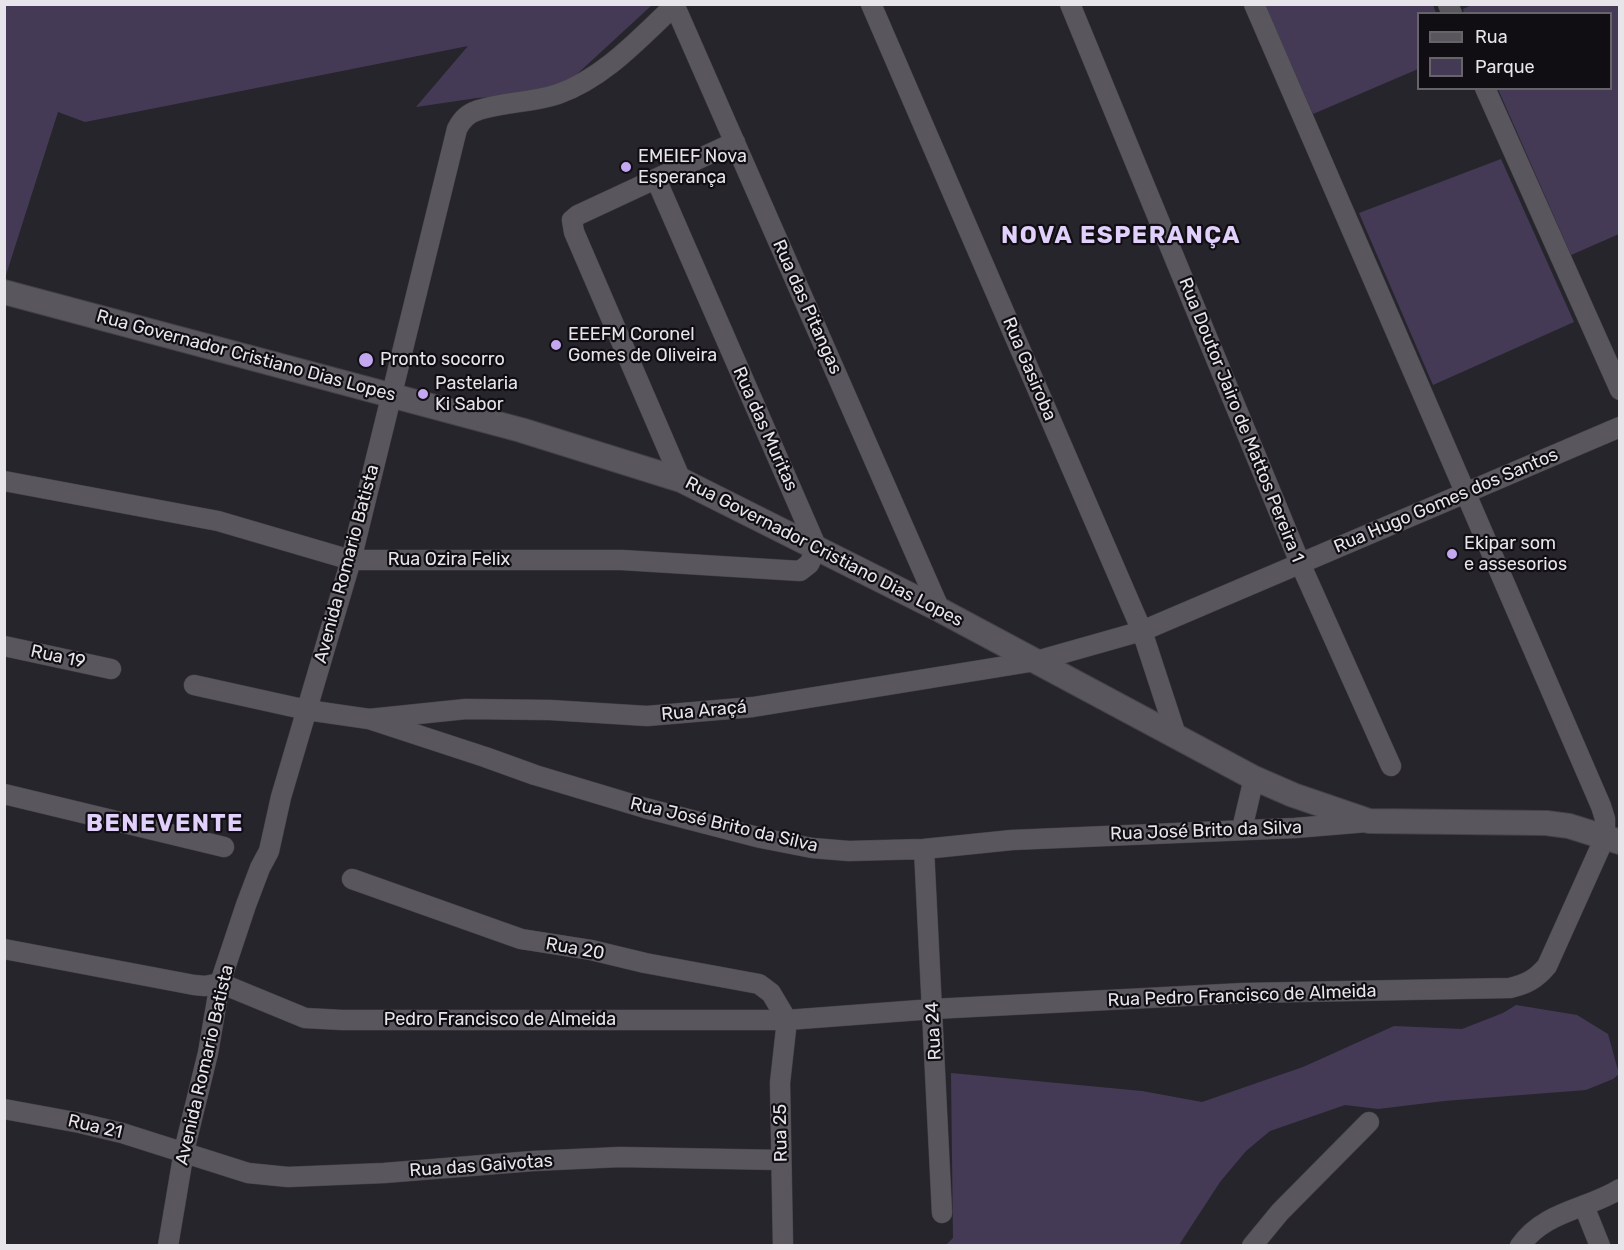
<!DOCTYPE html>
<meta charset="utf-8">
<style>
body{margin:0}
#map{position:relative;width:1624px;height:1250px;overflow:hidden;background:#27252c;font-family:Rubik,sans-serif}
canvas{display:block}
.frame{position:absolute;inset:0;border:6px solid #e7e5ea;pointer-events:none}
.legend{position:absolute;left:1417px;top:12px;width:195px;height:78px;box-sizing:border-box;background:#100e12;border:2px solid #666468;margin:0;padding:8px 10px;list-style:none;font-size:18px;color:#e7e5ea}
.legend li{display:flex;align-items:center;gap:12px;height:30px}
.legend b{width:30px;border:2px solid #666468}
</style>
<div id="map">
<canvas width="1624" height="1250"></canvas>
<div class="frame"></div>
<ul class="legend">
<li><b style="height:8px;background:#59565e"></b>Rua</li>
<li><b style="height:16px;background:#453a55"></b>Parque</li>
</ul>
</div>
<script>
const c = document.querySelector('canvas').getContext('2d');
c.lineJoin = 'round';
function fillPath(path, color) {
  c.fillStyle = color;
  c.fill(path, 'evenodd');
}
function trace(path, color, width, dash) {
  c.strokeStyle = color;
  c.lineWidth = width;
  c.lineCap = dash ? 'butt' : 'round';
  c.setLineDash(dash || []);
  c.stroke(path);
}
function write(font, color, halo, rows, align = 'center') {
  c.font = font + ' Rubik,sans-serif';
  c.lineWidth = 4.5;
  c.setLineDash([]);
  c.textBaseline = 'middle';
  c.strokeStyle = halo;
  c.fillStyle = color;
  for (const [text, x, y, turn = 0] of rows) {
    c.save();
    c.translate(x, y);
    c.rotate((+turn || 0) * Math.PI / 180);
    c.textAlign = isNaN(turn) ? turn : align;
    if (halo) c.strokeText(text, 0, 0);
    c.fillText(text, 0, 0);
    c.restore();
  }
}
fillPath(new Path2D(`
 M5 5H652L563 87 523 95 477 98 416 107 468 46 85 122 58 112 5 278Z
 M1265 5H1433L1436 13 1418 14V69L1313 114Z
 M1472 5H1619V234L1571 255 1498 89 1610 88V14L1464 13 1463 9Z
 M1501 159 1574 322 1433 385 1359 213Z
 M1516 1005 1577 1015 1608 1034 1619 1074 1613 1079 1586 1090 1444 1101 1378 1109 1345 1105 1270 1131 1246 1151 1220 1182 1179 1245H946L953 1238 951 1073 1142 1091 1202 1102 1303 1067 1394 1026 1462 1029 1503 1013Z`), '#453a55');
const minor = new Path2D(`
 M674 4 940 610
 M871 4 1142 631 1177 738
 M1070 4 1300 563 1391 766
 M1448 4 1452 14
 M1485 88 1620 390
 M681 480 574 232 572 220 578 215 735 142
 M4 481 218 521 351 560H622L800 571 809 564 817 548 656 179
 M4 646 111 669
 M194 685 307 710 369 719 485 757 535 775 645 808 761 838 812 848 849 851 924 849 1012 840 1295 828 1367 822
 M369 719 466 709 550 710 647 716 753 707 1036 661 1142 631 1620 427
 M4 794 224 847
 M1242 829 1254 778
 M924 849 942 1213
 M352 879 521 939 591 950 645 963 759 984 771 993 787 1020
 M4 949 194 985 205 986 220 983 305 1018 342 1020H787L933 1009 1244 993 1510 988C1527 984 1536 979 1547 966L1605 837V819L1601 806 1254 4
 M4 1109 80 1123 122 1133 248 1173 288 1177 384 1173 533 1161 620 1157 781 1160
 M1584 1206 1600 1246
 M168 1246 184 1151 208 1053 220 983 246 905 260 868 269 851 281 797 351 560 457 129C461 121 467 114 476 111 501 102 532 103 558 94 604 78 640 38 675 5
 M783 1246 780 1083 787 1020
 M1252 1246 1280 1212 1369 1122
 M1520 1246C1544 1211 1586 1210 1620 1189`);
const tertiary = new Path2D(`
 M4 292 521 430 681 480 940 610 1254 778 1293 795 1369 821 1546 823 1569 826 1620 842`);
trace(minor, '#444247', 21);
trace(tertiary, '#444247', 26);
trace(minor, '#59565e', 20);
trace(tertiary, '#59565e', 24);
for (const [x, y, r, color] of [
 [626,167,6,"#c4a7f1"],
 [556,345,6,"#c4a7f1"],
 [366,360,8,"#c4a7f1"],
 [423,394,6,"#c4a7f1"],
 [1452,554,6,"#c4a7f1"]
]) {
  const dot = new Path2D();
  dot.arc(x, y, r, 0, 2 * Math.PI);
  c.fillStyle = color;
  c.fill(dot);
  trace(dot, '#100e12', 2);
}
write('18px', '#e7e5ea', '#100e12', [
 ["EMEIEF Nova",638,157],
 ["Esperança",638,178],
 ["EEEFM Coronel",568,335],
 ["Gomes de Oliveira",568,356],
 ["Pronto socorro",380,360],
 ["Pastelaria",435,384],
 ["Ki Sabor",435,405],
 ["Ekipar som",1464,544],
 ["e assesorios",1464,565]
], 'left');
write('18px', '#e7e5ea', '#100e12', [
 ["Rua das Pitangas",807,307,66],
 ["Rua Governador Cristiano Dias Lopes",246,356,15],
 ["Rua Gasiroba",1029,369,67],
 ["Rua Doutor Jairo de Mattos Pereira 1",1241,420,68],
 ["Rua das Muritas",765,429,66],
 ["Rua Hugo Gomes dos Santos",1446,501,-23],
 ["Rua Governador Cristiano Dias Lopes",824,552,27],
 ["Rua Ozira Felix",449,560],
 ["Avenida Romario Batista",347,564,-75],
 ["Rua 19",58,657,12],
 ["Rua Araçá",704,711,-5],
 ["Rua José Brito da Silva",724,825,13],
 ["Rua José Brito da Silva",1206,831,-2],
 ["Rua 20",575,949,10],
 ["Rua Pedro Francisco de Almeida",1242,996,-2],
 ["Pedro Francisco de Almeida",500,1020],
 ["Rua 24",934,1031,-93],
 ["Avenida Romario Batista",205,1065,-77],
 ["Rua 21",95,1127,13],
 ["Rua 25",781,1133,-91],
 ["Rua das Gaivotas",481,1166,-4]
]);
c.letterSpacing = '1.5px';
write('bold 24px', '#e0d0fb', '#100e12', [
 ["NOVA ESPERANÇA",1121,236],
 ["BENEVENTE",165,824]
]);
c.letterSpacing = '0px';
</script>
